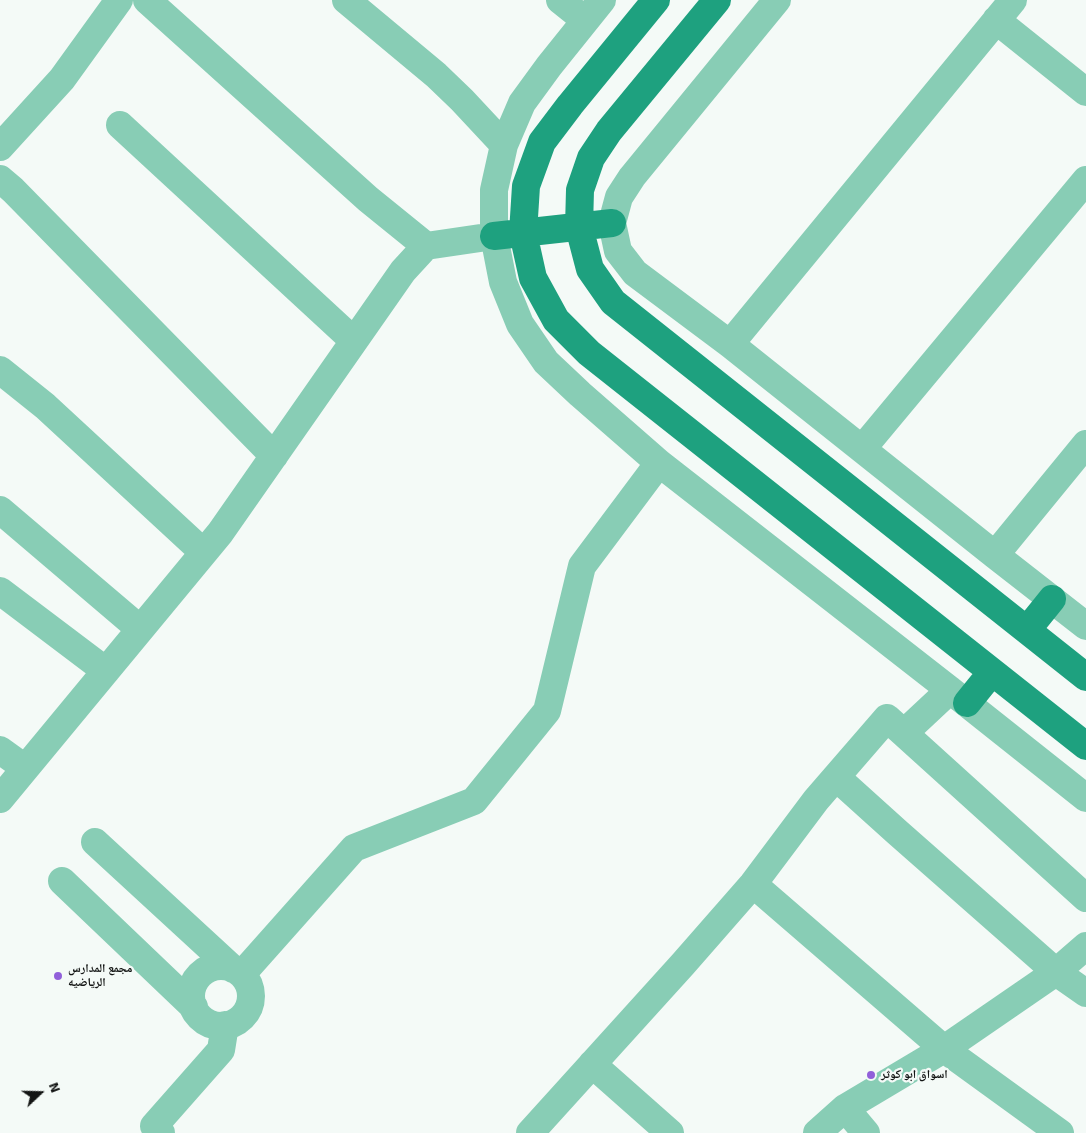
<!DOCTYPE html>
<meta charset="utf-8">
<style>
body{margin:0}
#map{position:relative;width:1086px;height:1133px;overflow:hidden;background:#f4faf7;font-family:Signika,sans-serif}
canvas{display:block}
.north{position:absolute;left:15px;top:1068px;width:50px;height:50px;-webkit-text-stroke:4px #f4faf7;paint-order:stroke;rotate:69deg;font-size:14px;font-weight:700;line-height:20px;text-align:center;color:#131514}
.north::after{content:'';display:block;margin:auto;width:18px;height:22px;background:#131514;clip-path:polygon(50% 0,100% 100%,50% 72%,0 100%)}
</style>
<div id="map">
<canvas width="1086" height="1133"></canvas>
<div class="north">N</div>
</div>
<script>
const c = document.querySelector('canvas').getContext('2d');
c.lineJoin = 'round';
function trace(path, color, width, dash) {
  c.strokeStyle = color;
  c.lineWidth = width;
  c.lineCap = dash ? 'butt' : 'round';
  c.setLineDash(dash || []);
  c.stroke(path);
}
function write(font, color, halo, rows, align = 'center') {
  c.font = font + ' Signika,"Noto Naskh Arabic",sans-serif';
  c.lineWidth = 4.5;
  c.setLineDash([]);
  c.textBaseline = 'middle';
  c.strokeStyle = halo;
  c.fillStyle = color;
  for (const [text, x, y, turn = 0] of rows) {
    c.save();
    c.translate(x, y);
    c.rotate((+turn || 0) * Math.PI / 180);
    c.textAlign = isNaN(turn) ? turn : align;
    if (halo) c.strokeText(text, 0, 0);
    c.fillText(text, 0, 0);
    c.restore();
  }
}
trace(new Path2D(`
 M147 0 368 199 426 246
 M346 0 436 75 462 100 504 145
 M560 0 585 20
 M602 0 549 66 522 103 504 145 494 190V236L503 282 520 324 546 362 580 394 659 463 950 690 1086 798
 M777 0 632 177 619 197 612 223 618 251 635 273 730 344 995 555 1086 626
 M996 20 1086 92
 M120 125 354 341
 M0 147 62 79 119 0
 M0 179 13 190 274 456
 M730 344 1013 0
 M0 370 45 406 203 552
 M862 449 1086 180
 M0 510 140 629
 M995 555 1086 444
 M0 591 106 671
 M904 733 950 690
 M0 750 25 768
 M836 777 897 832 1056 972 1086 993
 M0 799 220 533 403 271 426 246 494 236
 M95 842 233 969
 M62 881 194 1007
 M753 884 944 1049 1060 1133
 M191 996a30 30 0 1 1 60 0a30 30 0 1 1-60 0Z
 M242 974 354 848 474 801 547 711 582 566 659 463
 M592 1064 670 1133
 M845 1108 866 1133
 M161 1133 154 1126 221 1050 225 1025
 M530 1133 683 964 753 884 816 800 887 718 1086 898
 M817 1133 845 1108 944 1049 1056 972 1086 946`), '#88cdb5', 28);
trace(new Path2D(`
 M656 0 570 105 542 142 526 186 523 233 533 278 556 320 589 353 1086 746
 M717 0 609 131 591 158 580 190 579 227 590 269 613 302 1086 677
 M494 236 612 223
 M1027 630 1052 599
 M967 703 992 672`), '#1ea17f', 28);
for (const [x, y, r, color] of [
 [58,976,5,"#9160da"],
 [871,1075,5,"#9160da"]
]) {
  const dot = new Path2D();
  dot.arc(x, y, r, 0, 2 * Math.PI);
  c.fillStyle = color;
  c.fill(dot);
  trace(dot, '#f4faf7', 2);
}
write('bold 12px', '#131514', '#f4faf7', [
 ["مجمع المدارس",68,969],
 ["الرياضيه",68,983],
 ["اسواق ابو كوثر",881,1075]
], 'left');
</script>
